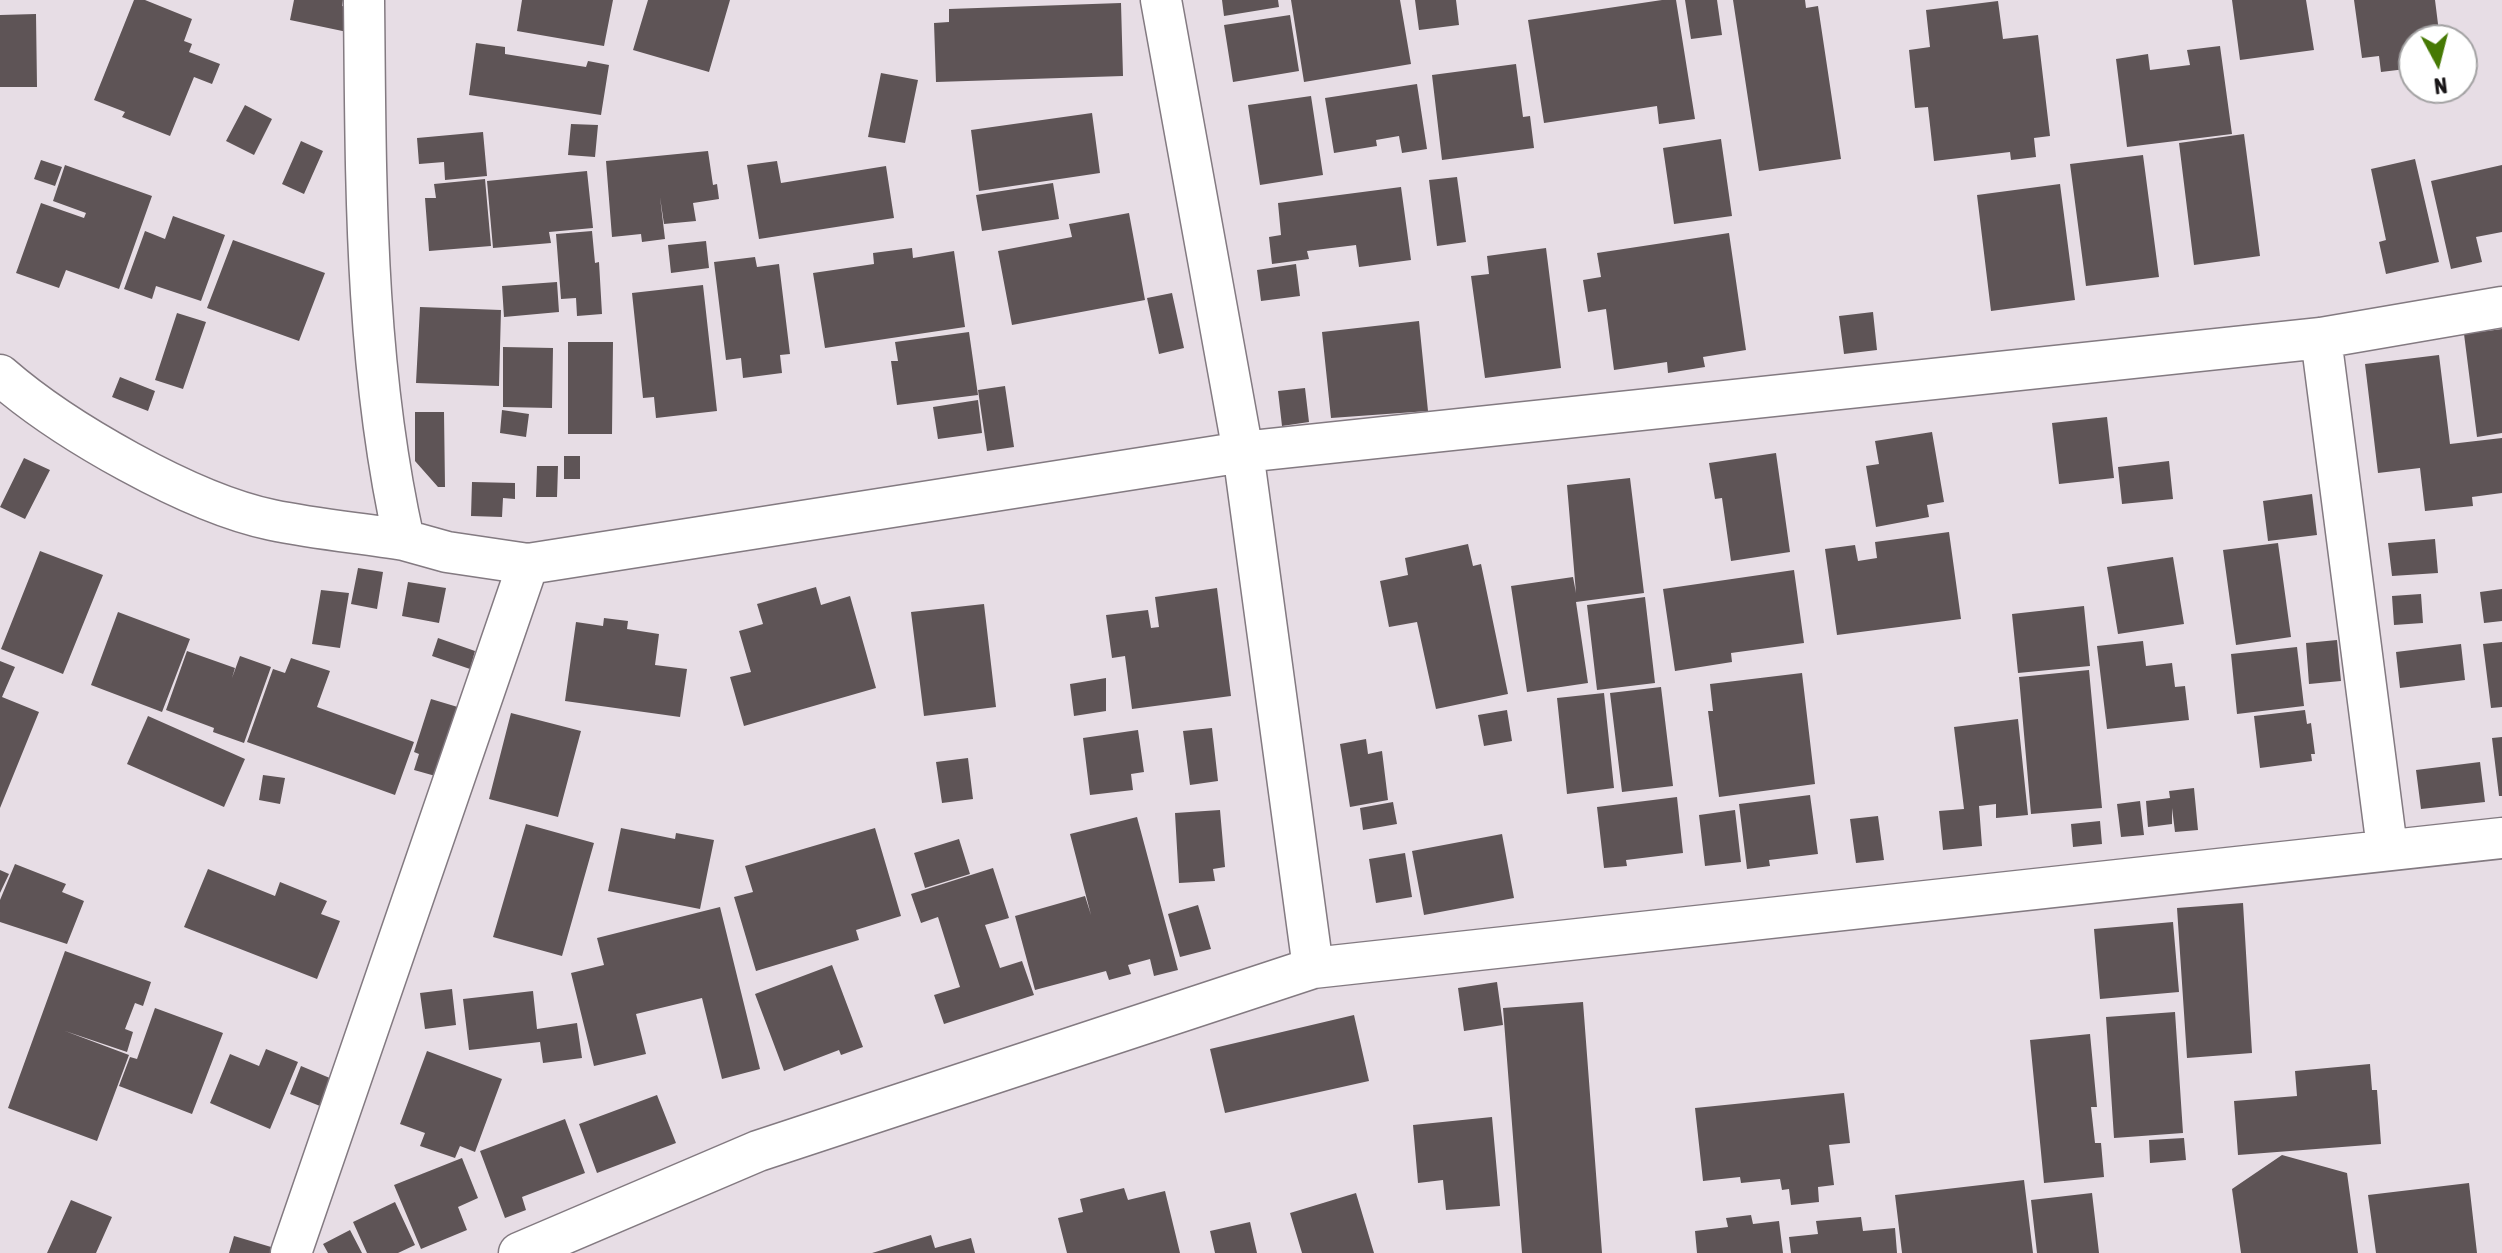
<!DOCTYPE html>
<style>
body{margin:0}
#map{position:relative;width:2502px;height:1253px;overflow:hidden;background:#e7dde5;font-family:"Asap Condensed",sans-serif}
canvas{display:block}
.north{position:absolute;left:2398px;top:24px;width:80px;height:80px;box-sizing:border-box;background:#fff;border:2px solid #a3a2a3;border-radius:50%;rotate:173deg;font-size:22px;font-weight:700;line-height:32px;text-align:center;color:#191618}
.north::after{content:'';display:block;margin:auto;width:28px;height:36px;background:#467904;clip-path:polygon(50% 0,100% 100%,50% 72%,0 100%)}
</style>
<div id="map">
<canvas width="2502" height="1253"></canvas>
<div class="north">N</div>
</div>
<script>
const c = document.querySelector('canvas').getContext('2d');
c.lineJoin = 'round';
function fillPath(path, color) {
  c.fillStyle = color;
  c.fill(path, 'evenodd');
}
function trace(path, color, width, dash) {
  c.strokeStyle = color;
  c.lineWidth = width;
  c.lineCap = dash ? 'butt' : 'round';
  c.setLineDash(dash || []);
  c.stroke(path);
}
fillPath(new Path2D(`
 M134 0H145L192 19 184 41 192 44 189 52 220 64 212 84 194 77 170 136 122 117 125 112 94 100Z
 M294 0H343L342 6 357 9 352 33 290 20Z
 M522 0H613L604 46 517 31Z
 M648 0H730L709 72 633 50Z
 M1222 0H1278L1279 7 1224 16Z
 M1291 0H1400L1411 64 1304 82Z
 M1415 0H1456L1459 25 1419 30Z
 M1662 0H1676L1695 119 1659 124 1657 106 1544 123 1528 20Z
 M1685 0H1717L1722 35 1691 39Z
 M1733 0H1805L1806 8 1818 6 1841 159 1759 171Z
 M2232 0H2306L2314 50 2240 60Z
 M2354 0H2435L2440 40H2414V68L2381 72 2379 56 2362 58Z
 M1998 1 2003 39 2038 35 2050 136 2034 138 2036 157 2011 160 2010 152 1934 161 1928 107 1915 108 1909 50 1930 47 1926 10Z
 M1121 3 1123 76 936 82 934 23 949 22V9Z
 M36 14 37 87H0V15Z
 M1290 15 1299 71 1233 82 1224 25Z
 M476 43 505 47V54L586 67 588 61 609 65 601 115 469 95Z
 M2220 46 2232 134 2127 147 2116 59 2148 54 2150 70 2190 65 2187 50Z
 M1516 64 1523 117 1530 116 1534 148 1442 160 1432 75Z
 M881 73 918 80 905 143 868 137Z
 M1417 84 1427 149 1402 153 1399 136 1376 140 1377 146 1334 153 1325 98Z
 M1311 96 1323 175 1260 185 1248 105Z
 M245 105 272 119 254 155 226 141Z
 M1092 113 1100 173 979 191 971 130Z
 M571 124 598 125 595 157 568 155Z
 M483 132 487 176 445 180 444 162 419 164 417 138Z
 M2244 134 2260 256 2194 265 2179 143Z
 M1721 139 1732 216 1674 224 1663 148Z
 M301 141 323 151 304 194 282 184Z
 M708 151 713 185 717 184 719 199 693 203 696 221 664 224 660 197 665 239 642 242 641 234 612 237 606 161Z
 M2143 155 2159 277 2086 286 2070 164Z
 M2415 159 2439 262 2386 274 2379 242 2386 240 2371 169Z
 M41 160 62 167 55 186 34 179Z
 M777 161 781 183 886 166 894 218 759 239 747 165Z
 M65 165 152 196 119 289 66 270 59 288 16 273 41 203 84 218 86 213 53 201Z
 M2502 165V232L2476 237 2482 262 2451 269 2431 181Z
 M587 171 593 228 549 232 551 243 493 248 487 181Z
 M1457 177 1466 242 1437 246 1429 180Z
 M485 179 491 246 429 251 425 198H436L434 184Z
 M1053 183 1059 219 982 231 976 195Z
 M2060 184 2075 300 1991 311 1977 195Z
 M1401 187 1411 260 1359 267 1356 245 1307 251 1309 259 1272 264 1269 237 1281 235 1278 203Z
 M1129 213 1145 300 1012 325 998 251 1072 237 1069 224Z
 M173 216 225 235 201 301 156 286 152 299 124 289 145 231 165 239Z
 M592 231 595 263 599 262 602 314 577 316 576 298 561 299 556 234Z
 M1729 233 1746 350 1703 357 1705 367 1668 373 1667 362 1614 370 1606 309 1588 312 1583 280 1601 277 1597 253Z
 M233 240 325 273 299 341 207 308Z
 M706 241 709 268 671 273 668 245Z
 M912 248 913 258 954 251 965 327 825 348 813 273 874 264 873 253Z
 M1546 248 1561 368 1485 378 1471 276 1489 274 1487 256Z
 M755 257 757 267 779 264 790 354 780 355 782 373 743 378 741 358 726 360 714 262Z
 M1296 264 1300 296 1261 301 1257 270Z
 M557 282 559 312 504 317 502 286Z
 M703 285 717 411 656 418 654 397 643 398 632 293Z
 M1172 293 1184 348 1159 354 1147 298Z
 M420 307 501 310 499 386 416 383Z
 M1873 312 1877 350 1844 354 1839 316Z
 M177 313 206 322 183 389 155 380Z
 M1419 321 1428 411 1331 418 1322 332Z
 M2502 329V433L2477 437 2464 334Z
 M969 332 978 395 897 405 891 361H898L895 342Z
 M568 342H613L612 434H568Z
 M503 347 553 348 552 408 503 407Z
 M2439 355 2450 444 2502 438V493L2472 497 2473 506 2425 511 2420 468 2378 473 2365 364Z
 M120 377 155 391 148 411 112 397Z
 M1005 386 1014 447 987 451 978 390Z
 M1305 388 1309 422 1282 426 1278 391Z
 M978 400 982 433 938 439 933 407Z
 M502 410 529 414 526 437 500 433Z
 M415 412H444L445 487H438L415 461Z
 M2107 417 2114 478 2059 484 2052 423Z
 M1932 432 1944 502 1927 505 1929 517 1876 527 1866 466 1879 464 1875 441Z
 M1776 453 1790 552 1731 561 1722 498 1715 499 1709 463Z
 M564 456H580V479H564Z
 M24 458 50 470 25 519 0 507Z
 M2169 461 2173 499 2122 504 2118 467Z
 M537 466H558L557 497H536Z
 M1630 478 1644 593 1576 602 1588 683 1527 692 1511 586 1573 577 1576 593 1567 485Z
 M472 482 515 483V499L503 498 502 517 471 516Z
 M2312 494 2317 535 2268 541 2263 501Z
 M1949 532 1961 619 1837 635 1825 549 1855 545 1858 561 1877 558 1875 542Z
 M2435 539 2438 573 2392 576 2388 543Z
 M2278 543 2291 637 2236 645 2223 550Z
 M1468 544 1473 566 1481 564 1508 694 1436 709 1417 622 1389 627 1380 581 1408 575 1405 558Z
 M40 551 103 575 63 674 1 649Z
 M2173 557 2184 624 2118 634 2107 567Z
 M358 568 383 572 377 609 351 604Z
 M1794 570 1804 643 1731 653 1732 662 1675 671 1663 589Z
 M408 582 446 588 439 623 402 616Z
 M816 587 821 605 850 596 876 688 744 726 730 677 751 672 739 631 763 624 757 604Z
 M1217 588 1231 696 1132 709 1125 656 1112 658 1106 615 1148 610 1151 628 1159 627 1155 597Z
 M2502 589V621L2484 623 2480 592Z
 M321 590 349 593 340 648 312 644Z
 M2421 594 2423 623 2394 625 2392 596Z
 M1645 597 1655 683 1597 690 1587 605Z
 M984 604 996 707 924 716 911 612Z
 M2084 606 2090 666 2018 673 2012 614Z
 M118 612 190 639 162 712 91 685Z
 M604 618 628 621 627 629 659 634 655 665 687 669 680 717 565 701 576 622 603 626Z
 M438 638 475 651 470 669 432 656Z
 M2337 640 2341 681 2309 684 2306 643Z
 M2143 641 2146 666 2172 663 2175 687 2185 686 2189 720 2107 729 2097 646Z
 M2502 642V707L2491 708 2483 644Z
 M2461 644 2465 680 2400 688 2396 652Z
 M2297 647 2304 706 2237 714 2231 654Z
 M187 651 235 668 232 678 240 656 271 667 244 743 213 732 214 728 166 710Z
 M291 658 330 671 317 707 414 742 395 795 247 742 273 669 285 673Z
 M0 661 15 667 2 697 39 712 0 808Z
 M2089 670 2102 808 2031 814 2019 677Z
 M1802 673 1815 784 1719 797 1708 711H1713L1710 684Z
 M1106 678V711L1074 716 1070 684Z
 M1661 687 1673 786 1622 792 1610 693Z
 M1604 693 1614 788 1567 794 1557 698Z
 M431 699 461 708 439 777 414 770 419 754 414 752Z
 M1507 710 1512 741 1484 746 1478 715Z
 M2305 710 2307 724 2311 723 2315 754H2311L2312 761 2260 768 2254 716Z
 M511 713 581 731 558 817 489 799Z
 M148 716 245 759 224 807 127 764Z
 M2018 719 2028 815 1996 818V804L1979 806 1982 846 1943 850 1939 811 1964 809 1954 727Z
 M1212 728 1218 781 1190 785 1183 731Z
 M1138 730 1144 772 1131 774 1133 790 1090 795 1083 738Z
 M2502 737V796H2499L2492 738Z
 M1366 739 1368 754 1382 751 1388 800 1350 807 1340 744Z
 M968 758 973 799 942 803 936 762Z
 M2480 762 2485 802 2421 809 2416 770Z
 M263 775 285 778 280 804 259 800Z
 M2194 788 2198 830 2175 832 2172 808V824L2148 827 2146 801 2170 798 2169 791Z
 M1810 795 1818 854 1769 860 1770 866 1747 869 1739 804Z
 M1677 797 1683 853 1626 860 1627 866 1604 868 1597 807Z
 M2140 801 2144 835 2121 837 2117 804Z
 M1393 802 1397 824 1363 830 1360 808Z
 M1220 810 1225 867 1213 869 1215 881 1179 883 1175 813Z
 M1735 810 1741 862 1705 866 1699 815Z
 M1878 816 1884 860 1856 863 1850 819Z
 M1137 817 1178 970 1154 976 1150 959 1128 965 1131 974 1109 980 1106 971 1035 990 1015 916 1085 896 1091 915 1070 834Z
 M2100 821 2102 844 2073 847 2071 824Z
 M526 824 594 843 562 956 493 937Z
 M621 828 675 839 676 833 714 840 700 909 608 891Z
 M875 828 901 916 856 930 859 940 756 971 734 897 753 892 745 866Z
 M1502 834 1514 898 1424 915 1412 851Z
 M959 839 970 874 925 888 914 853Z
 M1405 853 1412 897 1376 903 1369 859Z
 M15 864 66 884 62 892 84 901 67 944 0 922V900Z
 M993 868 1009 918 985 925 1000 968 1022 961 1034 995 944 1024 934 995 960 987 938 917 921 923 911 894Z
 M208 869 275 896 280 882 327 901 321 914 340 921 317 979 184 927Z
 M0 870 9 874 0 893Z
 M2243 903 2252 1053 2187 1058 2177 908Z
 M1198 905 1211 949 1180 957 1168 914Z
 M720 907 760 1069 722 1079 702 998 636 1014 646 1054 594 1066 571 973 604 965 597 938Z
 M2173 922 2179 992 2100 999 2094 929Z
 M65 951 151 982 143 1006 135 1003 125 1029 133 1032 127 1052 65 1031 129 1055 97 1141 8 1108Z
 M832 965 863 1047 841 1055 839 1050 784 1071 755 994Z
 M1497 982 1503 1025 1464 1031 1458 988Z
 M452 989 456 1025 425 1029 420 993Z
 M533 991 537 1029 577 1023 582 1058 543 1063 540 1042 469 1050 463 999Z
 M1583 1002 1602 1253H1522L1503 1008Z
 M155 1008 223 1033 192 1114 119 1086 130 1057 137 1059Z
 M2175 1012 2183 1133 2114 1138 2106 1017Z
 M1354 1015 1369 1081 1225 1113 1210 1049Z
 M2090 1034 2097 1107H2091L2095 1143H2101L2104 1177 2044 1183 2030 1040Z
 M266 1049 298 1062 270 1129 210 1103 230 1054 259 1066Z
 M427 1051 502 1079 475 1152 460 1146 455 1158 420 1146 425 1133 400 1124Z
 M2370 1064 2372 1090H2377L2381 1144 2238 1155 2234 1101 2297 1096 2295 1071Z
 M301 1066 337 1081 325 1108 290 1094Z
 M1844 1093 1850 1143 1829 1145 1834 1185 1818 1187 1819 1202 1791 1205 1789 1189 1782 1190 1780 1179 1741 1183 1740 1177 1703 1181 1695 1108Z
 M657 1095 676 1143 597 1173 579 1124Z
 M1492 1117 1500 1206 1446 1210 1443 1180 1418 1183 1413 1125Z
 M565 1119 585 1173 522 1197 526 1210 505 1218 480 1151Z
 M2184 1138 2186 1160 2150 1163 2149 1140Z
 M2282 1155 2347 1173 2358 1253H2241L2232 1189Z
 M462 1158 478 1198 458 1207 467 1230 421 1249 394 1185Z
 M2024 1180 2033 1253H1902L1895 1195Z
 M2469 1183 2477 1253H2376L2368 1195Z
 M1124 1188 1128 1200 1165 1191 1180 1253H1067L1058 1218 1083 1212 1080 1199Z
 M1356 1193 1374 1253H1302L1290 1213Z
 M2092 1193 2099 1253H2037L2031 1200Z
 M71 1200 112 1217 96 1253H47Z
 M395 1202 415 1245 398 1253H367L353 1222Z
 M1751 1215 1753 1224 1779 1221 1783 1253H1697L1695 1231 1728 1227 1726 1218Z
 M1861 1217 1863 1231 1895 1228 1897 1253H1791L1789 1237 1818 1234 1816 1221Z
 M1250 1222 1257 1253H1215L1210 1231Z
 M350 1230 362 1253H328L323 1244Z
 M931 1235 935 1248 971 1238 975 1253H872Z
 M234 1236 288 1252V1253H229Z`), '#5e5456');
const street = new Path2D(`
 M364 0C366 181 364 362 404 540L447 552 528 564 1243 452 2321 338 2502 307
 M1161 0 1243 452 1313 968
 M2321 338 2387 848
 M0 375C63 430 190 503 272 520 315 529 360 533 404 540
 M291 1253 528 564
 M519 1253 758 1151 1313 968 2502 838`);
trace(street, '#837a81', 43);
trace(street, '#fff', 40);
</script>
